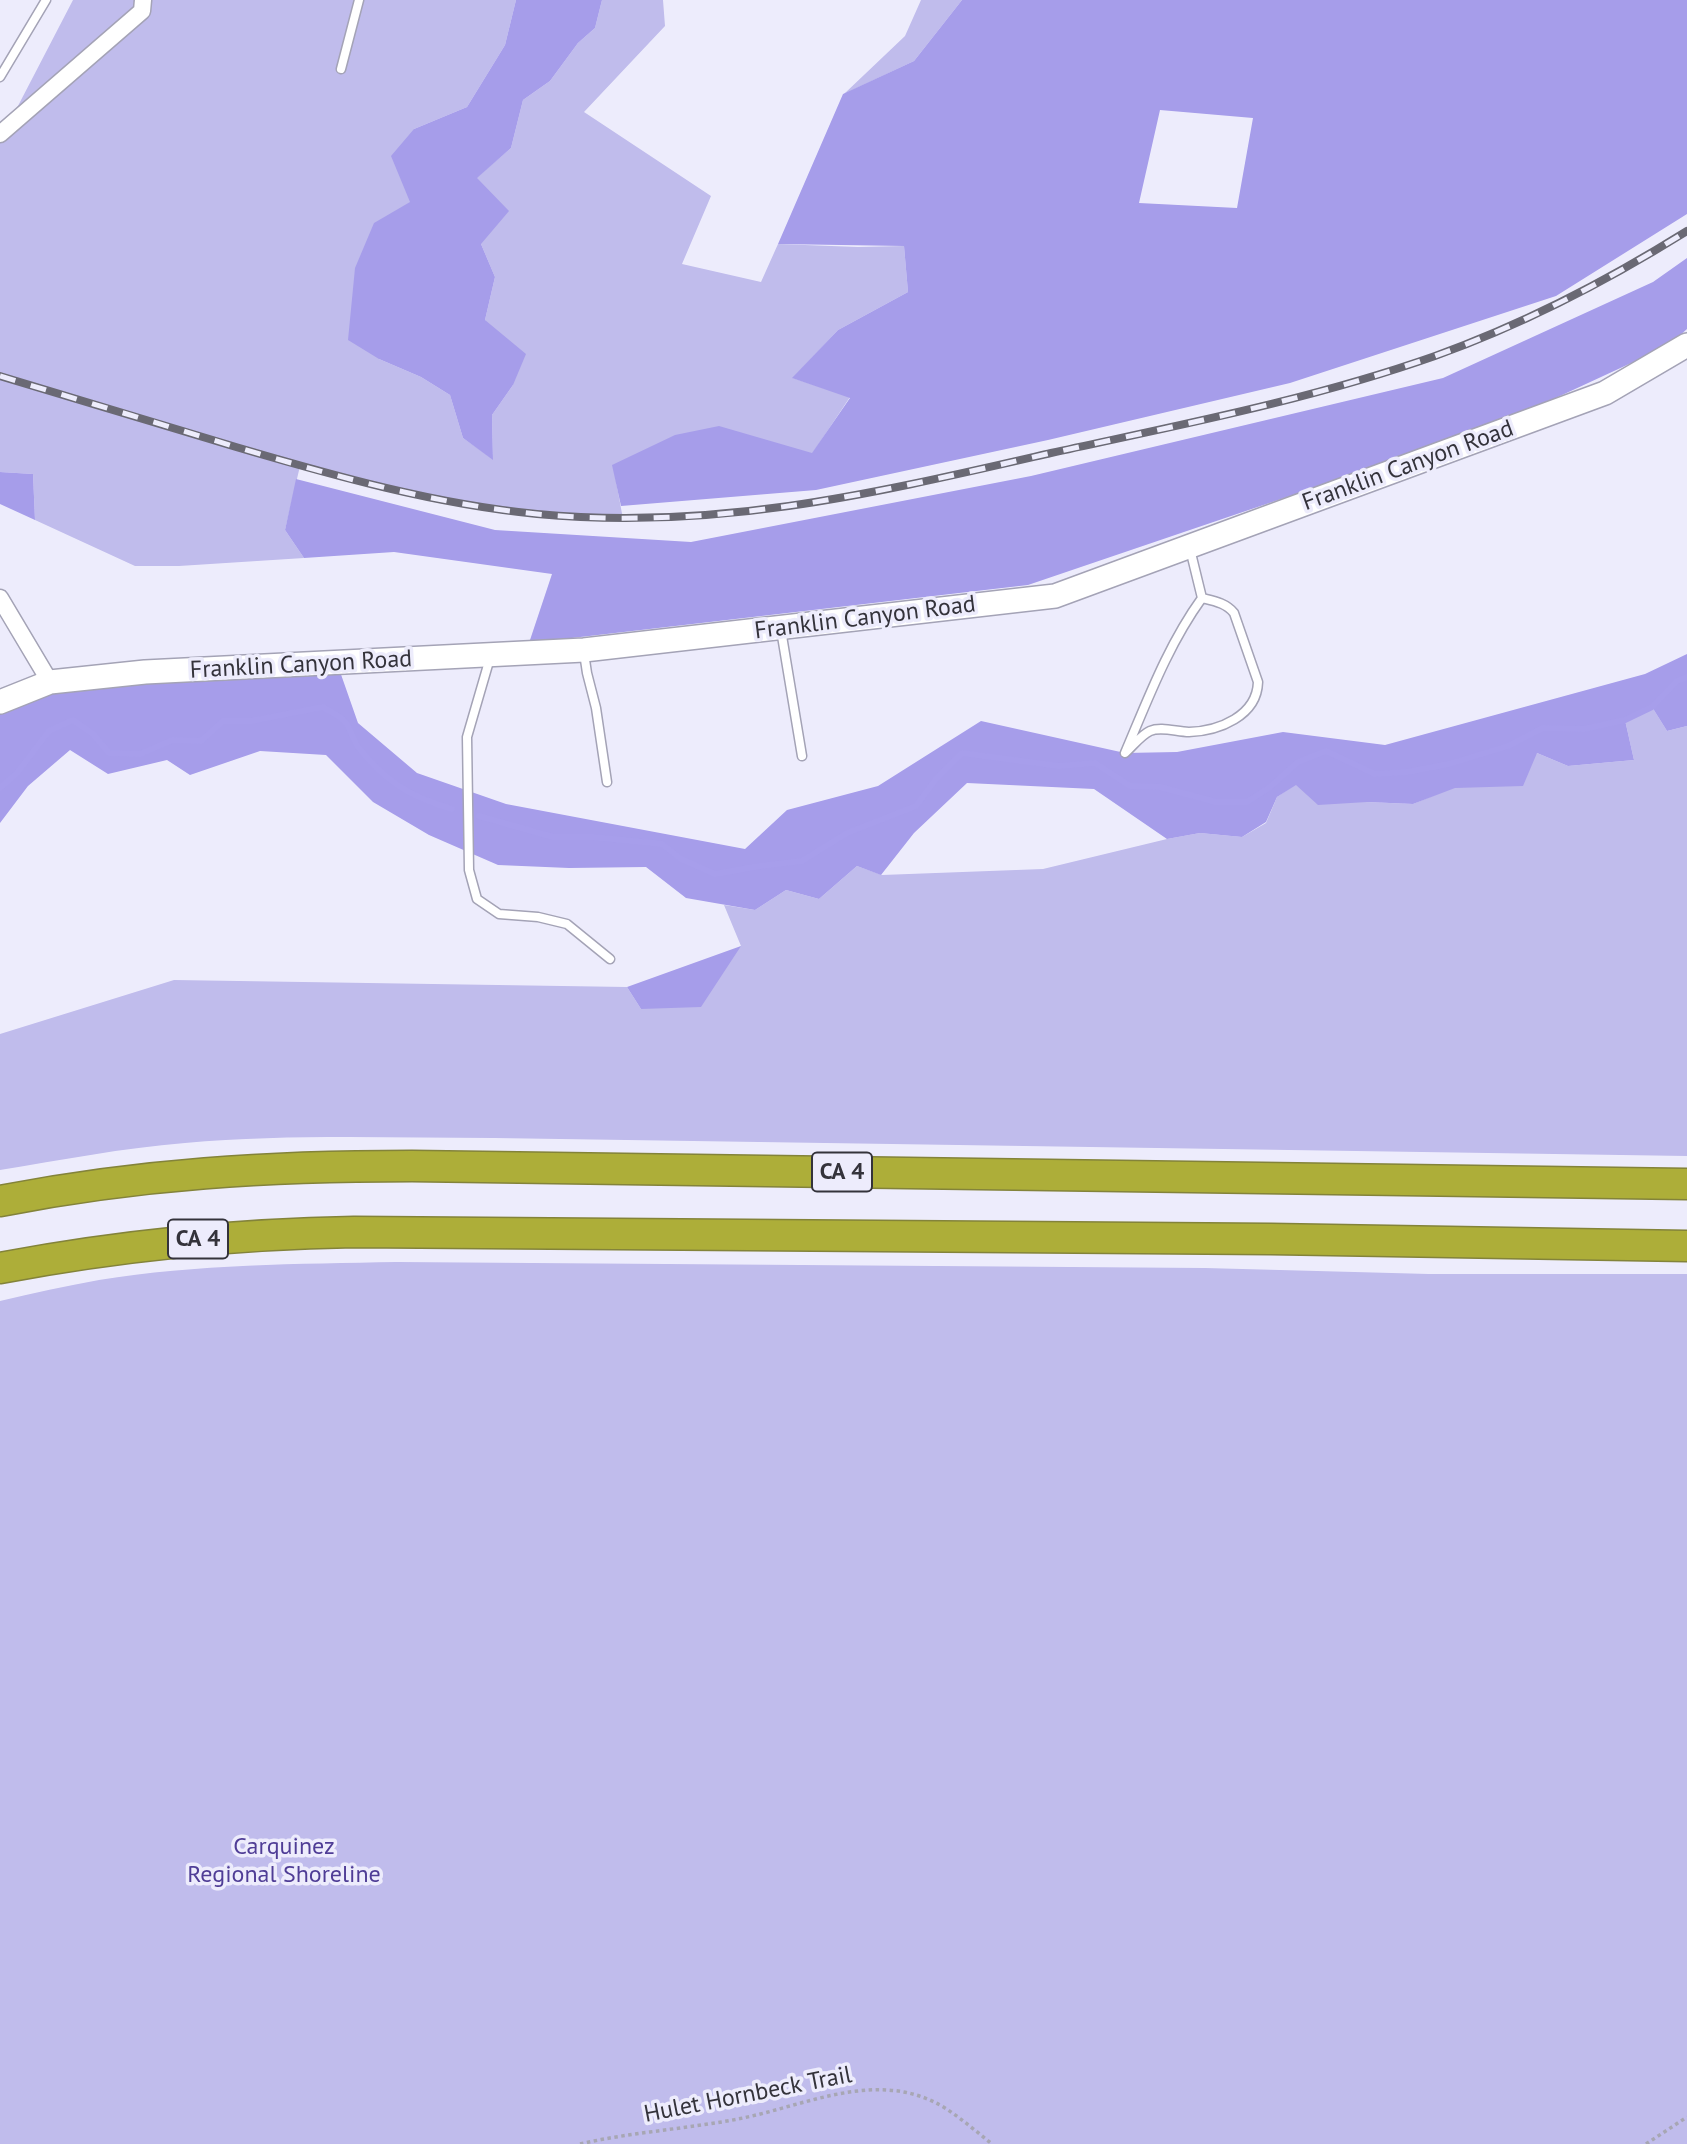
<!DOCTYPE html>
<style>
body{margin:0}
canvas{display:block;background:#edecfc}
</style>
<canvas width="1687" height="2144"></canvas>
<script>
const c = document.querySelector('canvas').getContext('2d');
c.lineJoin = 'round';
function fillPath(path, color) {
  c.fillStyle = color;
  c.fill(path, 'evenodd');
}
function trace(path, color, width, dash) {
  c.strokeStyle = color;
  c.lineWidth = width;
  c.lineCap = dash ? 'butt' : 'round';
  c.setLineDash(dash || []);
  c.stroke(path);
}
function write(font, color, halo, rows, align = 'center') {
  c.font = font + ' "PT Sans",sans-serif';
  c.lineWidth = 7;
  c.setLineDash([]);
  c.textBaseline = 'middle';
  c.strokeStyle = halo;
  c.fillStyle = color;
  for (const [text, x, y, turn = 0] of rows) {
    c.save();
    c.translate(x, y);
    c.rotate((+turn || 0) * Math.PI / 180);
    c.textAlign = isNaN(turn) ? turn : align;
    if (halo) c.strokeText(text, 0, 0);
    c.fillText(text, 0, 0);
    c.restore();
  }
}
fillPath(new Path2D(`
 M73 0H516L505 45 467 107 414 129 410 202 379 359 421 377 450 395 463 438 493 459 492 415 513 385 485 320 495 277 481 244 476 178 511 148 523 100 550 81 578 43 595 28 602 0H663L665 26 584 112 711 196 682 264 761 282 778 244 858 247 904 246 908 292 838 330 793 378 850 397 812 454 767 441 613 465 623 519C571 517 519 514 467 506 411 496 355 481 300 466L285 530 304 558 179 566H135L35 520 33 474 0 472V134L6 129Z
 M921 0H962L914 61 844 94 905 36Z
 M1652 707 1667 731 1687 726V1156L494 1138C391 1138 287 1134 185 1143 123 1148 61 1160 0 1170V1034L174 980 627 987 641 1009 741 946 724 905 755 910 786 890 819 899 857 866 882 875 1043 869 1167 839 1200 833 1242 837 1266 823 1277 797 1296 784 1367 802 1413 804 1537 753 1568 766 1634 760 1625 720Z
 M397 1262 1205 1268 1429 1274H1687V2144H0V1301C33 1293 66 1286 99 1280 197 1264 298 1264 397 1262Z`), '#c0bcec');
fillPath(new Path2D(`
 M516 0H602L595 28 578 43 550 81 523 100 511 148 477 178 509 211 481 244 495 277 485 320 526 354 513 385 492 415 493 460 463 438 450 395 421 377 379 359 348 340 355 268 374 223 410 202 391 156 414 129 467 107 505 45Z
 M962 0H1687V214L1556 296 1290 383 1048 440 816 490 621 506 612 465 675 435 719 426 812 453 850 398 792 378 838 330 908 292 904 246 778 244 843 94 914 61ZM1160 110 1253 118 1237 208 1139 203Z
 M1687 258V329L1668 346 1493 427 1028 585 529 643 552 574 394 552 304 558 285 530 296 479 495 530 691 542 1031 476 1443 378 1653 282Z
 M0 472 33 474 35 520 0 504Z
 M1687 654V726L1667 731 1652 707 1625 720 1634 760 1568 766 1537 753 1523 786 1455 788 1413 804 1367 802 1318 805 1296 785 1277 797 1266 822 1242 837 1200 833 1167 839 1094 789 967 783 914 833 881 875 857 866 819 899 786 890 755 910 686 898 646 867 569 868 498 865 429 835 373 802 326 755 260 751 190 775 167 760 108 774 70 750 28 786 0 823V702L50 682 337 663 358 723 417 773 506 804 745 849 787 810 878 786 981 721 1125 753 1177 752 1283 732 1385 745 1645 674Z
 M741 946 701 1007 641 1009 627 987Z`), '#a69dea');
trace(new Path2D(`
 M0 788 17 773 49 731 73 720 93 734 109 753 140 754 173 740 201 741 223 721H251L323 707C330 712 341 716 346 723 351 730 353 739 358 747 385 781 410 797 452 809
 M479 816 553 837H593L662 844 681 859 715 874 760 866 802 861 847 833 916 806 936 779 962 753 1059 766 1095 763 1130 786 1160 787 1216 802H1247L1270 787 1298 762 1326 751 1375 774 1407 772 1449 764 1508 746 1543 728 1584 729 1625 720 1652 707 1677 681 1687 677`), '#a79eeb', 6);
const lane = new Path2D(`
 M341 69 359 0
 M0 77 46 0
 M1190 549 1202 598C1168 645 1148 699 1125 753 1133 746 1141 735 1150 731 1161 726 1177 732 1189 732 1219 731 1257 716 1258 682L1234 613C1226 603 1214 601 1202 598
 M781 630 802 756
 M584 653 587 673 596 708 607 782
 M490 658 467 737 469 870 477 899 499 914 538 917 567 924 610 959`);
const street = new Path2D(`
 M0 134 142 11 143 0
 M0 598 50 682`);
const secondary = new Path2D(`
 M0 702 50 682 145 672 584 650 1055 596 1605 393 1687 345`);
const highway = new Path2D(`
 M0 1201C139 1174 270 1166 412 1166L1687 1184
 M0 1268C117 1246 234 1234 354 1232L1271 1239 1687 1246`);
trace(lane, '#a4a3b6', 11);
trace(street, '#a4a3b6', 19);
trace(secondary, '#a4a3b6', 26);
trace(highway, '#83833a', 33);
trace(new Path2D(`
 M580 2144C632 2132 686 2129 738 2119 806 2106 879 2067 945 2108 962 2119 977 2132 992 2144
 M1646 2144 1687 2117`), '#a7a6b3', 3.5, [3.5, 3.5]);
trace(lane, '#fff', 8);
trace(street, '#fff', 16);
trace(secondary, '#fff', 23);
trace(highway, '#adae39', 30);
const rail = new Path2D(`
 M0 376C79 400 158 423 236 447 335 476 434 504 537 514 718 531 876 493 1051 453 1179 425 1310 400 1435 356 1524 324 1607 281 1687 231`);
trace(rail, '#6a6974', 8);
trace(rail, '#edecfc', 5, [16]);
for (const [x, y, w] of [
 [842,1172,60],
 [198,1239,60]
]) {
  const box = new Path2D();
  box.roundRect(x - w / 2, y - 19.5, w, 39, 5);
  c.fillStyle = '#edecfc';
  c.fill(box);
  trace(box, '#34333b', 2);
}
write('bold 23px', '#34333b', null, [
 ["CA 4",842,1172],
 ["CA 4",198,1239]
]);
write('24px', '#34333b', '#edecfc', [
 ["Franklin Canyon Road",1408,466,-20],
 ["Franklin Canyon Road",865,618,-7],
 ["Franklin Canyon Road",301,665,-3],
 ["Hulet Hornbeck Trail",748,2095,-11]
]);
write('24px', '#4f3d96', '#edecfc', [
 ["Carquinez",284,1847],
 ["Regional Shoreline",284,1875]
]);
</script>
